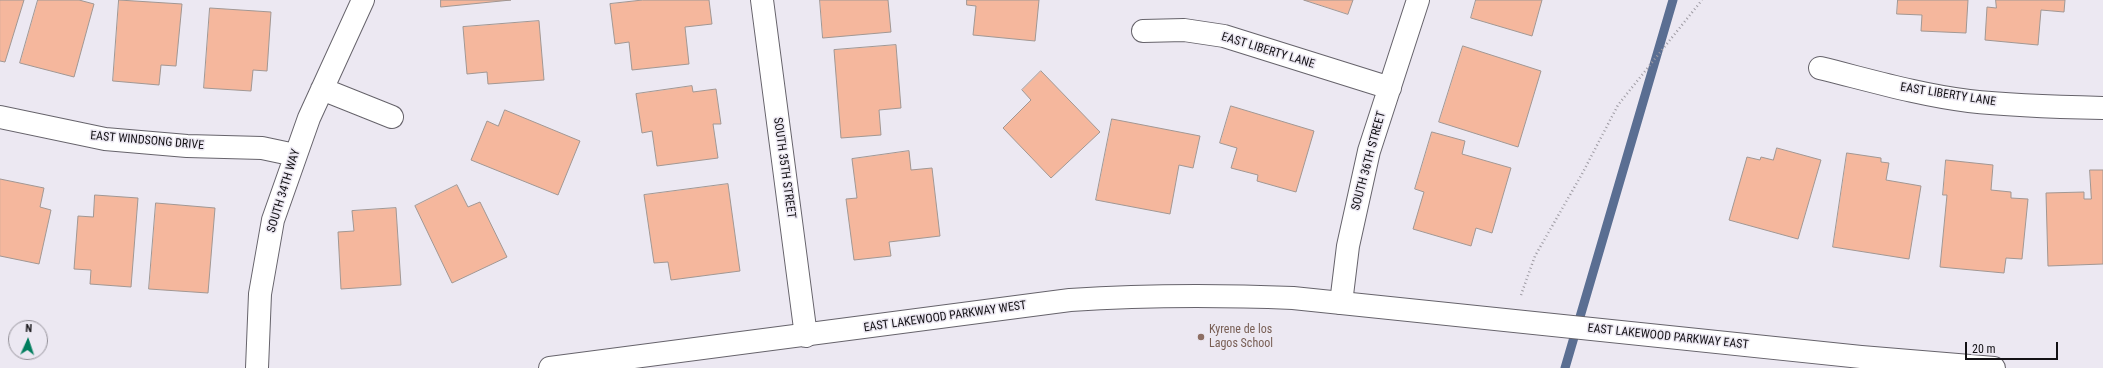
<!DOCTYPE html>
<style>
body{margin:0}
#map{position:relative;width:2103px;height:368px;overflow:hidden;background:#ece8f2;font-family:"Roboto Condensed",sans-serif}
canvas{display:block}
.north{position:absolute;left:8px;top:320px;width:40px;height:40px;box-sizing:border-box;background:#ece8f2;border:1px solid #95929a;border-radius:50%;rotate:3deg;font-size:11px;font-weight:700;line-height:16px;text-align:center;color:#131115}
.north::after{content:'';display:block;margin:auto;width:14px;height:18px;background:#007d5d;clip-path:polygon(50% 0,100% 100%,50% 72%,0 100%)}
.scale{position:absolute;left:1965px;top:342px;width:93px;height:18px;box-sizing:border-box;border:2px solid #131115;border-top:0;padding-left:5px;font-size:12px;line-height:14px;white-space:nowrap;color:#131115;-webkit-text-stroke:3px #ece8f2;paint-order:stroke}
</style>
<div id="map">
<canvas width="2103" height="368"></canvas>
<div class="north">N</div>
<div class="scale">20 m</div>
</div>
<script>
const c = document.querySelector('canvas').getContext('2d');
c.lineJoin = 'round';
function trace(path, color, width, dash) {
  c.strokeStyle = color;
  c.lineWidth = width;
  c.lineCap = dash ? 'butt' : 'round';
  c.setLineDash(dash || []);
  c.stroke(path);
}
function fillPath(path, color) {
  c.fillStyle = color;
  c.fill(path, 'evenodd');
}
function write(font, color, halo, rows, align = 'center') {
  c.font = font + ' "Roboto Condensed",sans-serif';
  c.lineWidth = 3;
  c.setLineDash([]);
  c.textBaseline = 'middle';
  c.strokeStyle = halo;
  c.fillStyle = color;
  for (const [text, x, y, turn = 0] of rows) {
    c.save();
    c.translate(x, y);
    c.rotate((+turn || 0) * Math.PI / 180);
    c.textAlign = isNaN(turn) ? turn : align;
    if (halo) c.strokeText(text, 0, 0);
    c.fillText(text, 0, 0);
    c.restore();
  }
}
trace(new Path2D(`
 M1565 368 1673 0`), '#5a6e92', 9);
const building = new Path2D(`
 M0 0H24L5 62 0 61Z
 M38 0H79L94 4 74 77 20 63Z
 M119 0 182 4 176 66 161 65 159 85 113 81Z
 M441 0H511L441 7Z
 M643 0H709L712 24 685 27 689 64 632 70 629 42 615 44 610 4Z
 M820 0H888L891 32 823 38Z
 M967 0H1039L1035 41 973 35 976 6 967 5Z
 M1304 0H1353L1348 14Z
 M1476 0H1542L1532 36 1471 18Z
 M1898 0H1968L1966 33 1921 31 1922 15 1897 14Z
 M1996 0H2065L2064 12 2041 10 2038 45 1985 40 1987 7 1996 8Z
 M210 8 271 12 267 71 253 70 251 91 204 88Z
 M539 21 544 80 488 84 487 72 467 74 463 27Z
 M896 45 901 108 879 110 881 135 841 138 834 50Z
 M1463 46 1541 71 1518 147 1439 122Z
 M1041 71 1100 132 1051 178 1003 128 1031 100 1022 90Z
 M692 86 693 92 716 89 721 124H713L718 158 657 166 652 131 642 133 636 94Z
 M1231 106 1314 131 1296 192 1257 181 1258 175 1231 168 1237 148 1220 143Z
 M505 110 580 141 558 195 471 160 487 121 498 126Z
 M1112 119 1200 136 1193 168 1179 165 1170 214 1096 200Z
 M1432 132 1465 141 1462 154 1511 168 1492 233 1476 228 1471 246 1413 229 1424 192 1415 189Z
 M1777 148 1821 160 1798 239 1729 220 1747 157 1760 160 1761 157 1773 160Z
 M909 151 911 170 932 168 940 236 889 242 891 256 854 260 846 199 857 198 852 159Z
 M1847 153 1881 158V162L1889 163 1886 180 1921 186 1909 259 1833 247Z
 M1946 160 1993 165 1991 190 2011 192V198L2028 199 2022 259 2006 258 2004 273 1940 267 1947 195H1943Z
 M2090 170H2103V264L2048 266 2046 193 2084 192V199H2091Z
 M0 179 44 188 40 207 51 210 39 264 0 256Z
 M728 184 740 271 671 280 668 262 654 263 644 195Z
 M457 185 468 207 480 202 507 257 452 283 415 206Z
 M95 195 138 198 131 287 90 284 91 270 74 269 78 216 93 217Z
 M156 203 215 208 208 293 149 289Z
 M396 208 401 285 341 289 338 232 354 231 352 211Z`);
fillPath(building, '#f5b79d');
trace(building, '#a19793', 1);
const minor = new Path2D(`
 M762 0 806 336
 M1143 31 1184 30 1224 36 1390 88
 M1820 68C1869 80 1919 95 1969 101 2013 106 2058 107 2103 108
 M322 89 392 117
 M0 117 105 139 187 146 262 148 295 155
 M1341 303 1348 246 1369 151 1418 0
 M257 368 260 294 273 220 309 118 363 0`);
const tertiary = new Path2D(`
 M550 368 1070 300C1145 295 1218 295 1293 298L1861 357 1994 368`);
trace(minor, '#66636b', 24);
trace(tertiary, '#66636b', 24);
trace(new Path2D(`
 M1521 295 1535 256 1582 174 1618 105 1702 0`), '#9d9aa2', 2.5, [1, 3]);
trace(minor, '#fff', 22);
trace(tertiary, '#fff', 22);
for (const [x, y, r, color] of [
 [1201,337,4,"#8d6e63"]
]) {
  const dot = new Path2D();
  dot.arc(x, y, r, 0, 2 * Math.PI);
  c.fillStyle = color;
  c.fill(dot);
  trace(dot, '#ece8f2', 1.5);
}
write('12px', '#131115', '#ece8f2', [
 ["EAST LIBERTY LANE",1268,51,17],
 ["EAST LIBERTY LANE",1948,95,9],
 ["EAST WINDSONG DRIVE",147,141,5],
 ["SOUTH 36TH STREET",1369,161,-75],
 ["SOUTH 35TH STREET",784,168,82],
 ["SOUTH 34TH WAY",284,191,-73],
 ["EAST LAKEWOOD PARKWAY WEST",945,317,-8],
 ["EAST LAKEWOOD PARKWAY EAST",1668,337,6]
]);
write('12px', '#785e54', '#ece8f2', [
 ["Kyrene de los",1209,330],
 ["Lagos School",1209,344]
], 'left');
</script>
